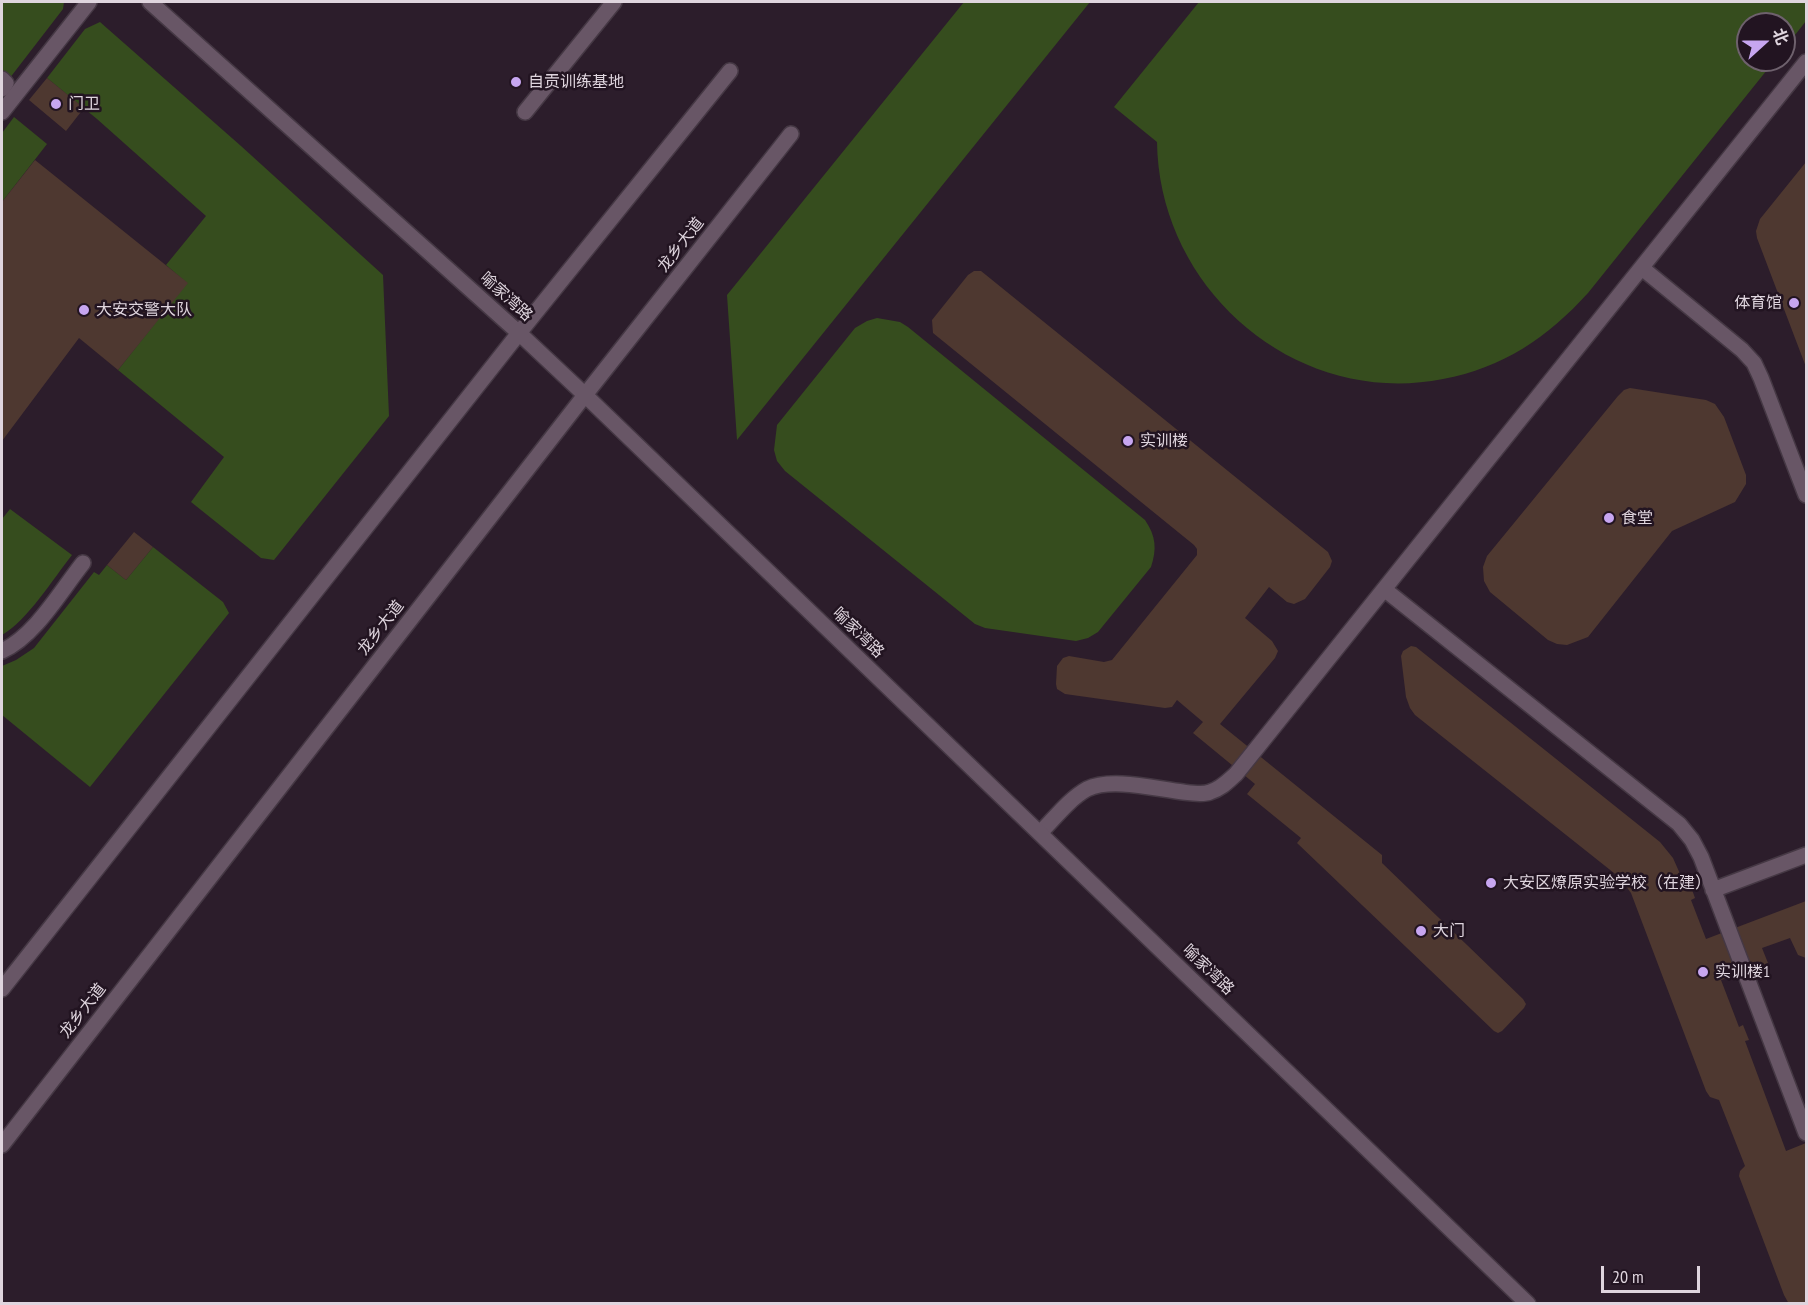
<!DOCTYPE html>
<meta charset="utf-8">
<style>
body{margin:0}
#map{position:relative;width:1808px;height:1305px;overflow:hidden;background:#2c1d2b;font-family:"PT Sans Narrow","Noto Sans SC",sans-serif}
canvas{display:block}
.frame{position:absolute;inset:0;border:3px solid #dfd5de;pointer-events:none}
.north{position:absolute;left:1736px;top:12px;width:60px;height:60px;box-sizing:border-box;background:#221421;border:2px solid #6e616d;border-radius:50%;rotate:69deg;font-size:16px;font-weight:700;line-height:24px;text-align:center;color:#dfd5de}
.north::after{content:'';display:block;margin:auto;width:21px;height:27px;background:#c7a6f0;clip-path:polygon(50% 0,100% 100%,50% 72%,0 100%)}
.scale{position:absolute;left:1601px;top:1266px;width:99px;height:27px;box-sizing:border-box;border:3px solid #dfd5de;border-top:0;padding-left:8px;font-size:18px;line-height:21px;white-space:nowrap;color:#dfd5de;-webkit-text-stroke:4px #221421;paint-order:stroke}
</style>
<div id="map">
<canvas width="1808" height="1305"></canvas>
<div class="frame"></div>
<div class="north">北</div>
<div class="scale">20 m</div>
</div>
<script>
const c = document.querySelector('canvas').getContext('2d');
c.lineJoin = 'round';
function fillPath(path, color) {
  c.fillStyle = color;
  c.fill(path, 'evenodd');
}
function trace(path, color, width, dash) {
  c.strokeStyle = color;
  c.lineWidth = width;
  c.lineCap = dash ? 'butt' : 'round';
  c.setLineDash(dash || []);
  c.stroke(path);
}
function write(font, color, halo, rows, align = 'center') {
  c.font = font + ' "PT Sans Narrow","Noto Sans SC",sans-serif';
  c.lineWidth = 5;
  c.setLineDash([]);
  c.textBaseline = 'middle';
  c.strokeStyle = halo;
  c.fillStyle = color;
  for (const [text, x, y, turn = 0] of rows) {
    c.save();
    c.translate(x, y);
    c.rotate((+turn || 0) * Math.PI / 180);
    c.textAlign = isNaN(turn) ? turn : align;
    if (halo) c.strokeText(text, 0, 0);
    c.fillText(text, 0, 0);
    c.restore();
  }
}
fillPath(new Path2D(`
 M2 2H64L63 9 6 83 2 79Z
 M964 2H1090L737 440 727 295Z
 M1199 2H1806V21L1784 49V24H1748V60H1775L1588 293C1548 337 1503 368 1443 379 1296 408 1159 290 1157 142L1114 107Z
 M100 22 241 146 383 275 389 416 274 560 261 558 191 502 224 457 118 370 187 283 166 265 206 216 97 119 47 78 85 29Z
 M14 117 47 144 2 202V133Z
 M877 318 900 322 908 327 1145 520C1156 536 1157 549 1151 567L1098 632 1088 638 1076 641 985 628 975 624 785 471 777 461 774 450 777 425 855 328 867 321Z
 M10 509 72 555C53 579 27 621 2 635V519Z
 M153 547 223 602 229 613 90 787 2 715V666L16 660 34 648 94 572 99 575 107 565 126 580Z`), '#364d1e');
fillPath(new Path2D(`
 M47 78 84 108 66 131 29 100Z
 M35 160 188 283 118 370 79 338 2 441V202Z
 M1806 162V367L1757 238 1756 231 1760 219Z
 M974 271H981L986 275 1328 552 1332 561 1330 567 1305 599 1294 604 1287 602 1269 587 1245 618 1272 641 1278 651 1275 658 1220 724 1382 855V863L1523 999 1526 1004 1524 1008 1502 1031 1498 1033 1494 1031 1297 843 1301 838 1247 794 1255 784 1193 733 1203 722 1177 700 1172 707 1165 708 1065 694 1057 689 1056 684 1057 666 1063 658 1069 656 1104 662 1112 660 1197 555V549L1194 545 933 333 932 320 968 275Z
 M1630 388 1706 400 1715 404 1724 417 1746 475V484L1735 502 1672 531 1588 637 1567 645 1557 644 1548 640 1490 592 1484 581 1483 567 1487 556 1618 396 1624 390Z
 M134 532 153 547 126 580 107 565Z
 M1411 646 1416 647 1660 842 1673 858 1685 885 1690 884 1695 898 1691 900 1706 939 1806 901V958L1798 955 1790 938 1762 948 1768 963 1721 980 1739 1027 1743 1025 1749 1040 1745 1041 1786 1151 1806 1143V1304H1789L1784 1295 1739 1176 1740 1171 1745 1166 1719 1100 1710 1097 1706 1091 1631 893 1619 877 1415 715 1410 708 1406 697 1401 656 1403 651Z`), '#4e3830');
const lane = new Path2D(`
 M2 112 89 2
 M525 112 614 2
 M1642 268 1742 350 1754 363 1761 378 1806 495
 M1384 589 1679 824 1692 840 1701 857 1806 1133
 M2 651C35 636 60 592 83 563
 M1040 833C1054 819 1069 799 1087 789 1112 777 1156 789 1183 792 1191 793 1203 795 1210 792 1221 789 1228 781 1236 774L1806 62
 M1713 890 1806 855`);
const street = new Path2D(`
 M2 79 6 83 2 89`);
const secondary = new Path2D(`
 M150 2 519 333 585 395 1528 1304
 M2 989 519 333 730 71
 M2 1145 585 395 791 134`);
trace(lane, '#453844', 18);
trace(street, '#453844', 18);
trace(secondary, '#453844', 18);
trace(lane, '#685666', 15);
trace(street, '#685666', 15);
trace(secondary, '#685666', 15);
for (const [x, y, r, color] of [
 [516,82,6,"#c7a6f0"],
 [56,104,6,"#c7a6f0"],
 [1794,303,6,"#c7a6f0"],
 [84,310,6,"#c7a6f0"],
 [1128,441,6,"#c7a6f0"],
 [1609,518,6,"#c7a6f0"],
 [1491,883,6,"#c7a6f0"],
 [1421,931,6,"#c7a6f0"],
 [1703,972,6,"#c7a6f0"]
]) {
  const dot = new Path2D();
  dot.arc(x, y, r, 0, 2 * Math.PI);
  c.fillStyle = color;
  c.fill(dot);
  trace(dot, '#221421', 2);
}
write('16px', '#dfd5de', '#221421', [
 ["自贡训练基地",528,82],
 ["门卫",68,104],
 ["体育馆",1782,303,"right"],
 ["大安交警大队",96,310],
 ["实训楼",1140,441],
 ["食堂",1621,518],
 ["大安区燎原实验学校（在建）",1503,883],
 ["大门",1433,931],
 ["实训楼1",1715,972]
], 'left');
write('16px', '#dfd5de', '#221421', [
 ["龙乡大道",681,245,-52],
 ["喻家湾路",506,297,42],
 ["龙乡大道",381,628,-52],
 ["喻家湾路",858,633,44],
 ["喻家湾路",1208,970,44],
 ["龙乡大道",83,1011,-52]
]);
</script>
